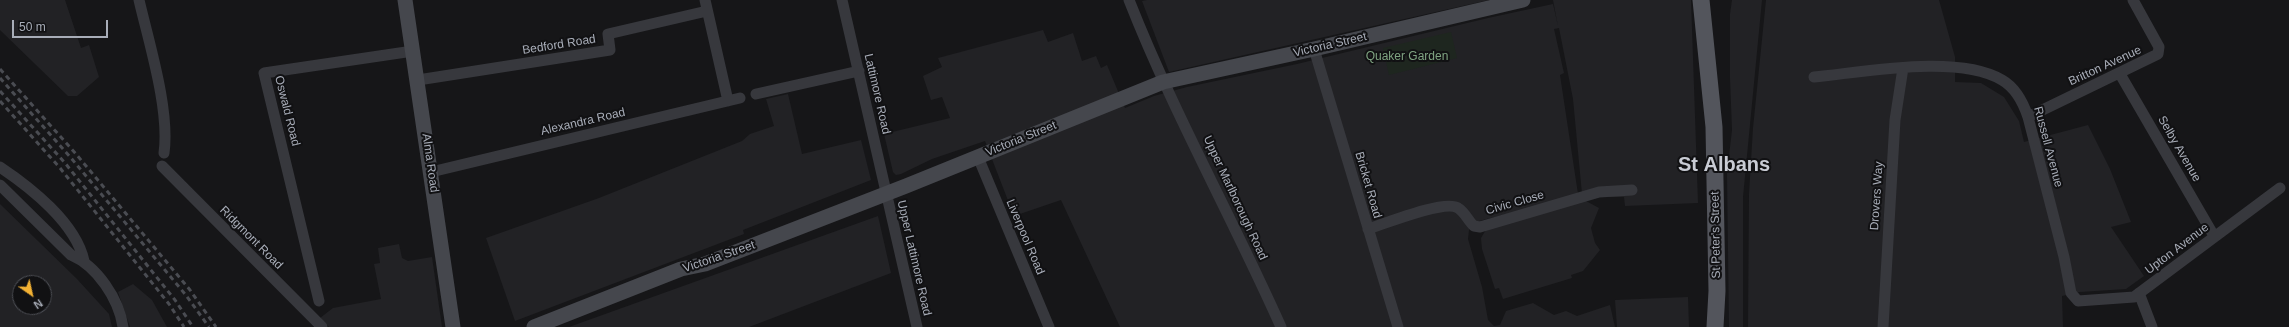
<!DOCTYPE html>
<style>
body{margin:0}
#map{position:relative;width:2289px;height:327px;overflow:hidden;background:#161618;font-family:Helvetica,sans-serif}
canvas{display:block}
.north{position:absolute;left:12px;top:275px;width:40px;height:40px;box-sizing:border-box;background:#111113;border:1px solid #4d4f55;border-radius:50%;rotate:146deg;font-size:11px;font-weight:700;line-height:16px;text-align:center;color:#a8adb8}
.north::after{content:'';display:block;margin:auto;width:14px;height:18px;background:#f2b134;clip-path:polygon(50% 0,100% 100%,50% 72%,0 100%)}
.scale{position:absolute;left:12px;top:20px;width:96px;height:18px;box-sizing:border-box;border:2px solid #a8adb8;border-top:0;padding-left:5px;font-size:12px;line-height:14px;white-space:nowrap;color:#a8adb8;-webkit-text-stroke:3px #111113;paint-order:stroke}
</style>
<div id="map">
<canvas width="2289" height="327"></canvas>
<div class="north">N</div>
<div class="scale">50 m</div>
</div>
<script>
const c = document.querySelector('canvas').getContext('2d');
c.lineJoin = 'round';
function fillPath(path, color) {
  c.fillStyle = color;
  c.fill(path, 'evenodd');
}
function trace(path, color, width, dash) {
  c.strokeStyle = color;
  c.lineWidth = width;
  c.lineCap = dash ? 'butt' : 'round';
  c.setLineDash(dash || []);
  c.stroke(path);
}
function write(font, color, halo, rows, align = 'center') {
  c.font = font + ' Helvetica,sans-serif';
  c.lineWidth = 4;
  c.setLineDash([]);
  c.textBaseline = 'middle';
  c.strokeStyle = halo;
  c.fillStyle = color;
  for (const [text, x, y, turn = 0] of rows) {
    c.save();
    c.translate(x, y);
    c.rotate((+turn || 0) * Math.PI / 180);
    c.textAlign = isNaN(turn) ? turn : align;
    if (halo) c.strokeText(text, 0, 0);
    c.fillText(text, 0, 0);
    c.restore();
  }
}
fillPath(new Path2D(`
 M0 0H65L81 48 89 45 99 77 77 96H68L0 30Z
 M1147 0H1489L1169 72 1142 1Z
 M1553 0H1691L1698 203 1625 206 1624 197H1600L1586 201 1599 208 1591 228 1595 243 1600 250 1583 271 1571 275 1572 278 1503 299 1499 288 1495 289 1482 249 1481 238 1487 228 1582 194 1573 99 1559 28 1554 29 1564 73 1560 75 1578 194 1563 200 1475 222 1469 230 1468 239 1482 287 1488 320 1494 326 1500 325 1506 311 1533 303 1554 315 1566 311 1577 316 1610 305 1615 327H1120L1061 200 1014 216 985 141 932 159 901 174 896 175 893 172 884 134 950 118 942 97 931 100 923 76 942 67 938 58 1043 30 1048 42 1073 33 1082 61 1096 56 1101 68 1107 65 1125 108 1154 96 1187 87 1297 64 1488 18 1553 4 1558 26Z
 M1732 0H1762L1743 197V327H1729L1727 173 1732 130 1730 78V14Z
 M1766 0H1939L1955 57V82L1981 83 2004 97 2019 121 2024 142 2088 125 2110 169 2131 222 2111 227 2144 276 2126 289 2080 292 2062 296 2063 327H1748L1749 194 1753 128Z
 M788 94 802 154 861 140 871 180 743 230 744 234 515 321 486 238 599 198 742 141 750 134 774 126 766 99Z
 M0 204 77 279 109 314 112 327H0ZM20 283H44V307H20Z
 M878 216 891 273 749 327H569Z
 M399 244 402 258 408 261 432 257 442 327H329L320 318 333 308 381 299 374 264 380 263 378 248Z
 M133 284 152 300 167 327H130L118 292Z
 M1688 297 1689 327H1617L1615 300Z`), '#222225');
fillPath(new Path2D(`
 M1451 32 1457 58 1389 75 1383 48Z`), '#1e261f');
trace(new Path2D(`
 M139 0C149 43 170 110 164 153
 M705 0 728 101
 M842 0 917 327
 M1129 0C1173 112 1232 217 1281 327
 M1314 49 1398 327
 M2120 74 2214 236
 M1814 77C1865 72 1958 54 2002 80 2016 88 2023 102 2028 117L2064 257 2071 293 2078 301 2134 297 2280 188
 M418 80 610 50 608 34 707 11
 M756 94 859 71
 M2028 117 2158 54 2159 47 2133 0
 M978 157 1049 327
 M162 166 322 327
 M0 167C30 187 76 223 84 261
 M431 172 740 98
 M0 185 71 255C97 266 119 299 123 327
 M1368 229C1384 224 1445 199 1458 208 1465 212 1468 221 1474 226L1480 227 1599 192 1632 190
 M2139 293 2152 327
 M319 301 264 73 413 51
 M1883 327 1895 120 1903 68`), '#37383d', 11);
trace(new Path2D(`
 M405 0 453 327
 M534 327 681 269 705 264 906 186 1163 82 1314 49 1523 0`), '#45474d', 15);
trace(new Path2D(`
 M1701 0 1714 127 1717 291 1715 327`), '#53555c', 17);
trace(new Path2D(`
 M0 69 76 154 190 290 216 327
 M0 78 71 158 185 294 209 327
 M0 91 65 163 175 300 193 327
 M0 101 60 168 169 304 184 327`), '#4a4c52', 3, [5, 4]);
write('12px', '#a8adb8', '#111113', [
 ["Bedford Road",559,45,-9],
 ["Victoria Street",1330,45,-13],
 ["Britton Avenue",2105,66,-25],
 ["Lattimore Road",877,94,77],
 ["Oswald Road",287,111,76],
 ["Alexandra Road",583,122,-13],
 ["Victoria Street",1021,139,-22],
 ["Russell Avenue",2048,147,75],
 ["Selby Avenue",2179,149,60],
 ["Alma Road",430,163,82],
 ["Bricket Road",1368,185,74],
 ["Drovers Way",1877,196,-86],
 ["Upper Marlborough Road",1235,198,65],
 ["Civic Close",1515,203,-16],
 ["St Peter's Street",1716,235,-91],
 ["Liverpool Road",1025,237,67],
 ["Ridgmont Road",251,238,45],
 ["Upton Avenue",2177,249,-37],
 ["Victoria Street",719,257,-19],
 ["Upper Lattimore Road",914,258,77]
]);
write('12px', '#7fa381', '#111113', [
 ["Quaker Garden",1407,57]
]);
write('bold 20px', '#c9ccd4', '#111113', [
 ["St Albans",1724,165]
]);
</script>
